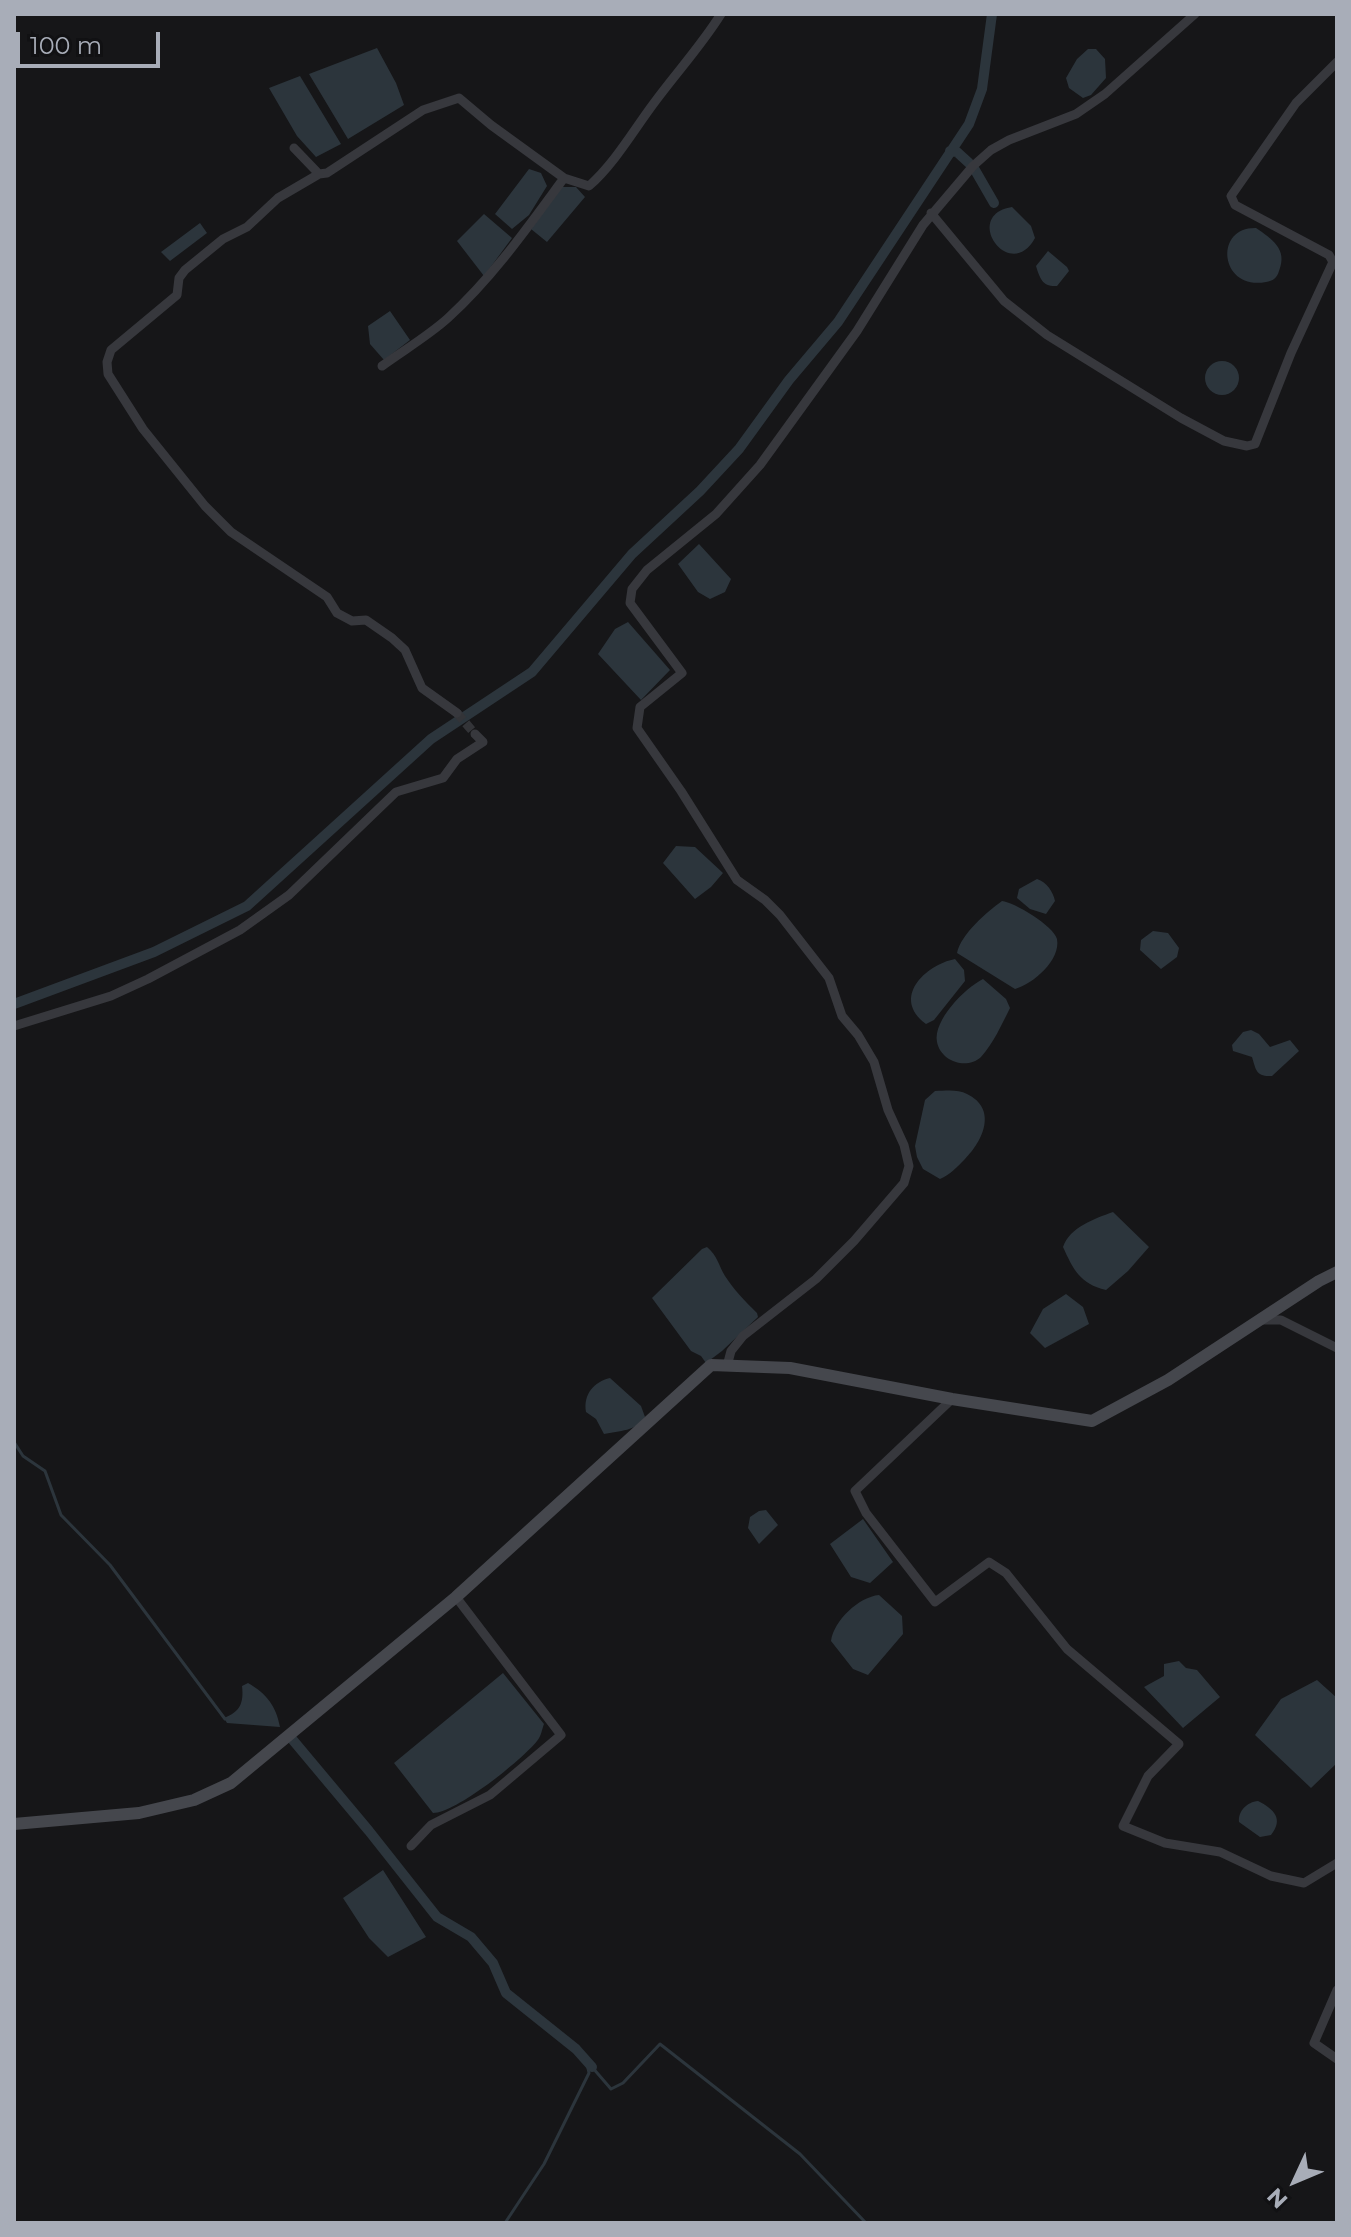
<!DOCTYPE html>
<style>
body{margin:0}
#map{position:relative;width:1351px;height:2237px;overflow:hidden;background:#161618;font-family:Montserrat,sans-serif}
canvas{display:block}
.frame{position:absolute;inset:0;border:16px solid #a8adb8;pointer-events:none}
.north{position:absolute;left:1255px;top:2141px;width:80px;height:80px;-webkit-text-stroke:6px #111113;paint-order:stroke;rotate:226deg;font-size:22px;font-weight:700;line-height:32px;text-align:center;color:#a8adb8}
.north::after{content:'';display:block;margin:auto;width:28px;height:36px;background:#a8adb8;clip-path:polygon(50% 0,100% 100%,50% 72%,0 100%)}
.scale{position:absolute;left:16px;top:32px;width:144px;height:36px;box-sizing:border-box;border:4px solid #a8adb8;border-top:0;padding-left:10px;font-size:24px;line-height:28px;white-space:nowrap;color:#a8adb8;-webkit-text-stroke:6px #111113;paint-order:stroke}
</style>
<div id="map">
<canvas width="1351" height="2237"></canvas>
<div class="frame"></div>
<div class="north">N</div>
<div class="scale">100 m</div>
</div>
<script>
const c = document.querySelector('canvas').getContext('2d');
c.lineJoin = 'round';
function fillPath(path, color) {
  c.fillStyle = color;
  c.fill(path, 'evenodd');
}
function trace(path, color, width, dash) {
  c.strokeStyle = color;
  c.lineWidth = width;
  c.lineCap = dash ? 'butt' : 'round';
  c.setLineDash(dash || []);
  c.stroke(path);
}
fillPath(new Path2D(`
 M377 48 396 83 404 105 348 139 309 74Z
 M1088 49H1096L1105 59 1106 78 1091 95 1083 98 1069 88 1066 78 1077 59Z
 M300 76 341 144 316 157 297 136 269 88Z
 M529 169 541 173 547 186 529 215 512 229 495 214Z
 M562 187H576L585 197 547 242 531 229Z
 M1012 207 1031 226 1035 238C1010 284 961 215 1012 207Z
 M484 214 512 238 484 276 457 241Z
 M200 223 207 233 170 261 161 252Z
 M1256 228C1272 239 1288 249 1279 271 1277 278 1273 281 1266 282 1220 291 1213 227 1256 228Z
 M1048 251 1067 267 1069 271 1057 286C1043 287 1040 279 1036 266Z
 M390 311 410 340 384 360 370 344 368 326Z
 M1205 378a17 17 0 1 1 34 0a17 17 0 1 1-34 0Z
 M699 544 731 579 725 592 710 599 698 592 678 564Z
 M628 622 670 670 641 700 598 654 615 629Z
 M676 846 695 847 723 873 711 887 695 899 663 863Z
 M1037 879C1047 882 1053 892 1055 901L1046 914 1030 909 1017 898 1019 889Z
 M1002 901C1014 902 1054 926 1057 939 1061 960 1033 984 1015 989L957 953C961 934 987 912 1002 901Z
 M1153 931 1168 933 1179 948 1177 957 1161 969 1140 950 1141 940Z
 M955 959 964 970 965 981 934 1020 926 1024C891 998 925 965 955 959Z
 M983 979 1006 999 1010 1008C1002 1024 993 1044 981 1057 967 1070 941 1062 937 1042 933 1020 965 988 983 979Z
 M1251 1030 1259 1034 1270 1047 1290 1040 1299 1051 1272 1076C1256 1077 1256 1070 1252 1057L1233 1051 1232 1045 1243 1032Z
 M935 1091C945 1091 958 1089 967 1094 998 1109 983 1141 965 1159 957 1167 950 1175 940 1179L923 1169 917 1157 915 1146 925 1100Z
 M1113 1212 1149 1247 1128 1271 1106 1290C1080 1284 1073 1269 1063 1247 1070 1227 1094 1219 1113 1212Z
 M707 1247C717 1255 719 1266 725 1276 734 1290 745 1301 757 1313L758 1317 722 1351 706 1363 701 1356 691 1351 652 1298 702 1249Z
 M1066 1294 1083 1307 1089 1324 1045 1348 1030 1333 1043 1309Z
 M610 1378 641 1406 645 1417C637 1431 619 1431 604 1434L596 1419 586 1412C583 1394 594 1382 610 1378Z
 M766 1510 778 1525 759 1544 748 1528 750 1517 759 1511Z
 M863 1519 893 1562 870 1583 851 1577 830 1544Z
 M879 1595 902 1616 903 1634 868 1675 853 1669 831 1641C834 1620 859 1597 879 1595Z
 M1179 1661 1186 1668 1197 1670 1220 1697 1183 1728 1144 1687 1164 1676V1664Z
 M503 1673 544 1724C542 1729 541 1737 537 1741 522 1760 456 1813 433 1813L394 1763Z
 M1317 1680 1337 1698V1763L1311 1788 1255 1735 1281 1699Z
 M248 1683C267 1694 276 1706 280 1727L227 1723 224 1718C240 1712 244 1703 242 1686Z
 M1258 1801C1274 1809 1284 1819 1271 1835L1260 1837 1239 1822C1238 1811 1247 1802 1258 1801Z
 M383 1870 426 1937 388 1957 369 1938 343 1898Z`), '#2c353c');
trace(new Path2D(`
 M14 1442 23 1456 45 1471 61 1515 110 1565 225 1719
 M592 2067 611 2089 623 2083 660 2044 800 2154 866 2223
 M464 2223H465
 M505 2223 544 2164 589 2073 586 2059`), '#2c353c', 3);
trace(new Path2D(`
 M950 151 957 152 969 163
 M975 170 994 203
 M14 1004 154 952 247 906 431 739 532 672 632 554 700 491 739 449 789 380 838 322 969 124 982 89 992 14
 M292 1739 369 1831 437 1917 471 1937 493 1963 506 1993 576 2049 592 2067`), '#2c353c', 10);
trace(new Path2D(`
 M457 713 475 734`), '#333438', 9, [9, 4.5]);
trace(new Path2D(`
 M294 148 319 174 327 173 423 110 459 98 491 125 564 178
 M319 174 278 198 247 227 223 239 185 270 179 278 177 295 111 350 107 362 108 374 143 429 205 506 231 532 327 597 337 613 352 621 366 620 392 638 405 650 422 688 457 713
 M931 213 1004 301 1047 335 1181 418 1224 441 1247 446 1255 444 1291 353 1333 262 1329 255 1235 205 1231 196 1296 103 1337 62
 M382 366C404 350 428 336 448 318 493 277 528 227 564 178L589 186C615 163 633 131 654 103 676 73 701 46 721 14
 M14 1026 111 996 148 979 240 930 289 895 396 792 443 778 457 759 483 742 475 734
 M1261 1320H1281L1337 1348
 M727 1366 731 1351 743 1336 816 1279 854 1241 904 1183 909 1166 904 1145 888 1110 874 1062 858 1035 842 1016 829 978 780 915 765 900 737 880 681 791 637 728 640 707 682 673 630 603 632 589 647 570 716 514 760 465 857 331 923 225 973 166 991 150 1009 140 1076 114 1105 94 1195 14
 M952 1399 855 1491 866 1513 935 1602 989 1562 1006 1573 1067 1649 1179 1744 1148 1776 1123 1826 1165 1843 1220 1852 1271 1876 1304 1883 1337 1863
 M411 1846 431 1825 490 1795 561 1735 456 1597
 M1337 1990 1314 2043 1337 2059`), '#37383d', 9);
trace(new Path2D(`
 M14 1824 139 1813 194 1800 231 1783 456 1597 711 1365 790 1368 952 1399 1092 1421 1168 1380 1319 1281 1337 1272`), '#45474d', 12);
</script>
